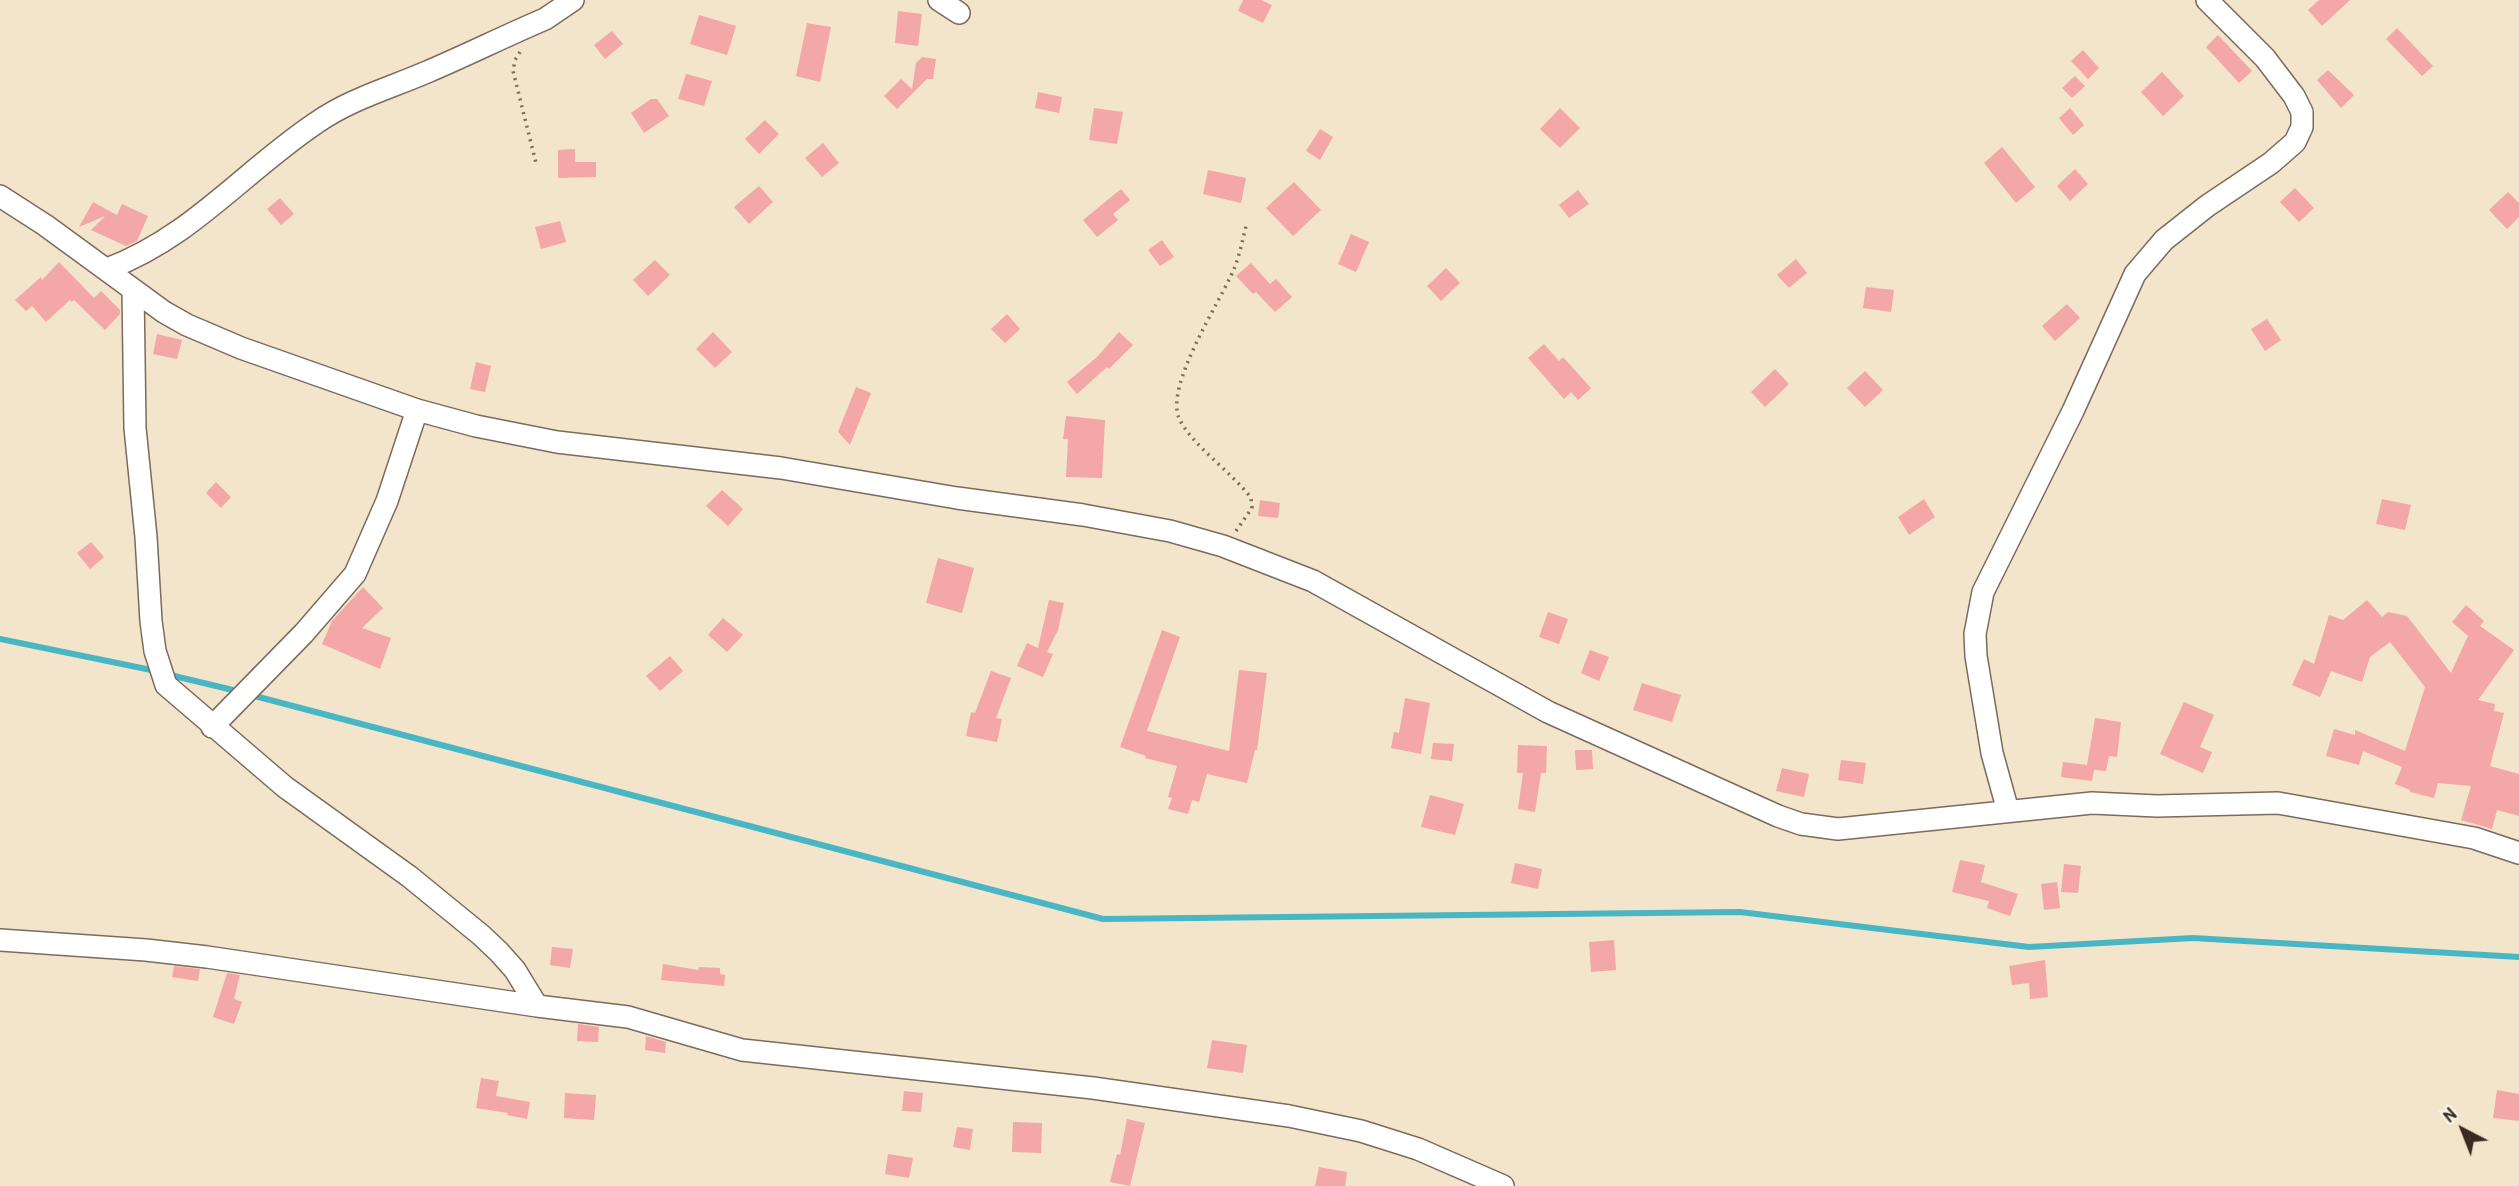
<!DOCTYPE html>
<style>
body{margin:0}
#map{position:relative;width:2519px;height:1186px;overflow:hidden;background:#f3e4cc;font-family:"Patrick Hand",sans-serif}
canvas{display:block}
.north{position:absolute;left:2428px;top:1095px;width:70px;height:70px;-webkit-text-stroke:5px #f7f3e8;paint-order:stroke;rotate:318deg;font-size:19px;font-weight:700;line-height:28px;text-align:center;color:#3b2a1e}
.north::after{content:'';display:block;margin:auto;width:24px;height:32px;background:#3b2a1e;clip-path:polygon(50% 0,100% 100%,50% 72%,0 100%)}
</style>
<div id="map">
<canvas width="2519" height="1186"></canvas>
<div class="north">N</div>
</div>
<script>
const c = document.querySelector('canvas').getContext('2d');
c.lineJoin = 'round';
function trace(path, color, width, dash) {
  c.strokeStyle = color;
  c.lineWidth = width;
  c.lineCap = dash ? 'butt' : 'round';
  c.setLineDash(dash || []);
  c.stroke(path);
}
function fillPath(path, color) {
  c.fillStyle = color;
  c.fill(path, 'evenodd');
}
trace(new Path2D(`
 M0 639 156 671
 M166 674 241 692
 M251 695 1103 919 1740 912 2029 947 2193 938 2519 957`), '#48b6c3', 6);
fillPath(new Path2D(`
 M1243 0H1261L1272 5 1263 23 1238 11Z
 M2319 0H2350L2322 26 2308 10Z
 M898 11 922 14 918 46 895 43Z
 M699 15 736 26 727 55 690 44Z
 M807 23 831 27 820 82 796 76Z
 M2397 28 2433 66 2422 76 2386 39Z
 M612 31 623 44 605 59 594 45Z
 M2218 35 2252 71 2239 83 2206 47Z
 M2083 50 2099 68 2088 79 2071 61Z
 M922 57 936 59 933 79H927L897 109 884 96 901 79 912 89 916 63Z
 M2328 70 2354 95 2341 108 2317 80Z
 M2162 72 2184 96 2163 116 2141 92Z
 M686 74 712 81 704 106 678 99Z
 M2075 76 2085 86 2072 98 2062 88Z
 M1038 92 1062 97 1059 113 1035 108Z
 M651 99H657L669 116 644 133 631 113Z
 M1094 108 1123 112 1117 144 1089 140Z
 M1560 108 1580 128 1560 148 1540 129Z
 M2070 108 2084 125 2073 135 2059 118Z
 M765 120 779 134 759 154 745 139Z
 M1320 129 1333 137 1320 160 1306 151Z
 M823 143 839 163 822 177 805 158Z
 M2002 147 2035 187 2016 203 1984 163Z
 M575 149V162H596V177L558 178V150Z
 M2075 169 2088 184 2070 201 2057 186Z
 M1208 170 1246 178 1241 203 1203 194Z
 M1294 182 1321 210 1293 236 1266 208Z
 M759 186 773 202 749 224 734 207Z
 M2295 188 2314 208 2299 222 2280 202Z
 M1121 189 1130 200 1113 214 1118 220 1097 237 1083 220Z
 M1578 190 1589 204 1569 218 1559 205Z
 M2508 192 2519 203V217L2507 229 2489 210Z
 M280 198 294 214 281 225 267 209Z
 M93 202 117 215 122 204 148 216 137 241 126 246 91 230 105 216 79 227Z
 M560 221 566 242 541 249 535 227Z
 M1351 234 1369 242 1356 272 1338 264Z
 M1162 240 1174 257 1160 266 1148 250Z
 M1796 259 1807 273 1789 288 1777 275Z
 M655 260 670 275 648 296 633 280Z
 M59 262 94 298 101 291 120 310V314L105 330 74 300 71 302 70 300 46 322 32 306 26 311 15 300 41 277 42 280Z
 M1251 263 1270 284 1276 279 1292 297 1275 312 1256 292 1253 294 1236 276Z
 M1446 268 1460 283 1441 301 1427 286Z
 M1866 287 1894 290 1891 312 1863 308Z
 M2067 304 2080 318 2055 341 2042 326Z
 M1007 314 1020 329 1005 343 991 329Z
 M2267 319 2281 340 2265 351 2251 329Z
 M713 332 732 352 715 368 696 349Z
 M1119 332 1133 345 1109 369 1107 367 1077 394 1067 382 1097 357Z
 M157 334 182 340 177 359 153 354Z
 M1544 344 1559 361 1563 357 1591 388 1578 400 1571 392 1564 399 1528 358Z
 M476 362 491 366 485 392 470 389Z
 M1775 369 1789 384 1765 407 1751 392Z
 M1865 371 1883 390 1865 407 1847 388Z
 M856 387 871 393 850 445 838 432Z
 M1066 416 1105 420 1102 478 1066 477 1068 439H1063Z
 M216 482 231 497 221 508 206 493Z
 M722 490 743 509 728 526 706 506Z
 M1924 499 1935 517 1909 535 1898 517Z
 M2382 499 2411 505 2405 530 2376 524Z
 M1260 500 1280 503 1278 518 1258 516Z
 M91 542 104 557 90 569 77 553Z
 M938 558 974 568 962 613 926 603Z
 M363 587 383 608 362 628 391 638 380 669 322 644 332 621Z
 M1049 600 1064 603 1058 630 1047 652 1053 654 1043 677 1017 666 1027 643 1038 648Z
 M2367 600 2382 617 2388 612 2407 616 2451 673 2468 636 2452 622 2466 605 2484 621 2480 626 2514 650 2478 700 2495 704 2494 711 2504 713 2490 766 2519 774V816L2497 810 2492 829 2461 820 2471 786 2438 783 2434 798 2410 792V790L2395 784 2402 767 2363 751 2359 765 2326 756 2334 729 2355 735V730L2405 751 2425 687 2390 642 2370 657 2362 682 2331 671 2320 697 2292 685 2304 659 2314 664 2329 615 2343 620Z
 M1548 612 1568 619 1559 644 1539 637Z
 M723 618 743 635 727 652 708 635Z
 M1162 630 1180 637 1147 731 1229 751 1239 670 1267 673 1257 750H1255L1247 783 1207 774 1199 802 1192 800 1188 814 1168 809 1172 798 1168 797 1177 766 1145 758 1146 756 1120 747Z
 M1590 650 1609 657 1599 681 1581 673Z
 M670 656 683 671 660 691 646 676Z
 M991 671 1011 678 996 718 1002 719 997 742 966 736 971 712 975 713Z
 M1642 683 1681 695 1672 722 1633 710Z
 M1405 698 1430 703 1421 754 1391 748 1394 732 1399 733Z
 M2184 702 2214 715 2200 747 2212 752 2203 773 2160 754Z
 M2095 718 2121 722 2117 757 2109 756 2106 771 2094 770 2092 781 2061 777 2063 762 2087 765Z
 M1433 743 1454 744 1452 761 1431 759Z
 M1518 745 1547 746 1546 773H1541L1535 812 1518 809 1523 773H1517Z
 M1575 750H1592L1593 769 1576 770Z
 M1841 760 1866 763 1863 784 1838 780Z
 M1782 768 1809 774 1804 797 1776 791Z
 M1430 795 1464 804 1455 835 1421 827Z
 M1960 860 1985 865 1981 882 2018 894 2010 916 1987 908 1989 901 1952 892Z
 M1515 863 1542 869 1538 889 1511 883Z
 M2064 864 2081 866 2078 893 2061 892Z
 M2057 882 2060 908 2044 910 2041 884Z
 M1614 940 1616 970 1591 972 1589 942Z
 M552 947 573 949 570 968 550 965Z
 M2045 960 2048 997 2030 999 2029 983 2012 985 2009 966Z
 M663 964 698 970 699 967 720 968V974L725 975 724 986 661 980Z
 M174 966 200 969 198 981 172 977Z
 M227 973 240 975 234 999 242 1002 234 1024 213 1017Z
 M578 1024 599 1027 598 1042 577 1041Z
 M646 1036 666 1042 665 1053 645 1050Z
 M1212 1040 1247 1045 1243 1073 1207 1068Z
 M481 1078 499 1081 496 1096 530 1102 527 1119 507 1115 508 1113 476 1108Z
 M2497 1090 2519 1094V1121L2493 1118Z
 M904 1091 923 1093 921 1112 902 1111Z
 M565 1093 596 1095 594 1120 564 1118Z
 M1127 1119 1145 1123 1130 1186 1110 1182 1117 1154 1120 1155Z
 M1013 1122 1042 1123 1041 1153 1012 1152Z
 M957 1127 973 1129 970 1150 953 1147Z
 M888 1154 913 1158 909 1178 885 1174Z
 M1319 1167 1347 1172 1345 1186H1315Z`), '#f3a7a6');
const minor = new Path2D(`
 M939 0 959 13
 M0 196 45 225 164 312 187 325 241 348 417 410 476 426 557 442 781 468 957 498 1083 515 1170 531 1223 546 1313 581 1548 712 1778 816 1801 824 1838 829 2092 803 2157 806 2278 803 2474 838 2519 853
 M107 269C191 238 243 172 316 123 350 99 390 88 427 72 467 55 505 36 545 19L573 0
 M133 290 135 428 146 537 151 621 155 651 166 685 285 787 410 877 481 935 499 952 515 970 537 1006
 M212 727 304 633 355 574 387 501 417 410
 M2008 811 1992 753 1976 656 1975 634 1983 592 2073 411 2135 274 2164 240 2207 206 2271 163 2295 142 2302 127V112L2294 96 2265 58 2207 0
 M0 940 146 950 207 957 537 1006 628 1017 742 1050 1093 1088 1289 1116 1361 1131 1418 1149 1503 1186`);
trace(minor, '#7b6b5b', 24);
trace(new Path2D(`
 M520 52 515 60 513 71 536 163
 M1236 531 1252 508 1251 498C1232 472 1191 445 1179 418 1165 385 1220 302 1234 269 1240 254 1243 238 1247 222`), '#7b6b5b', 3.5, [2, 5]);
trace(minor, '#fff', 21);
</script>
